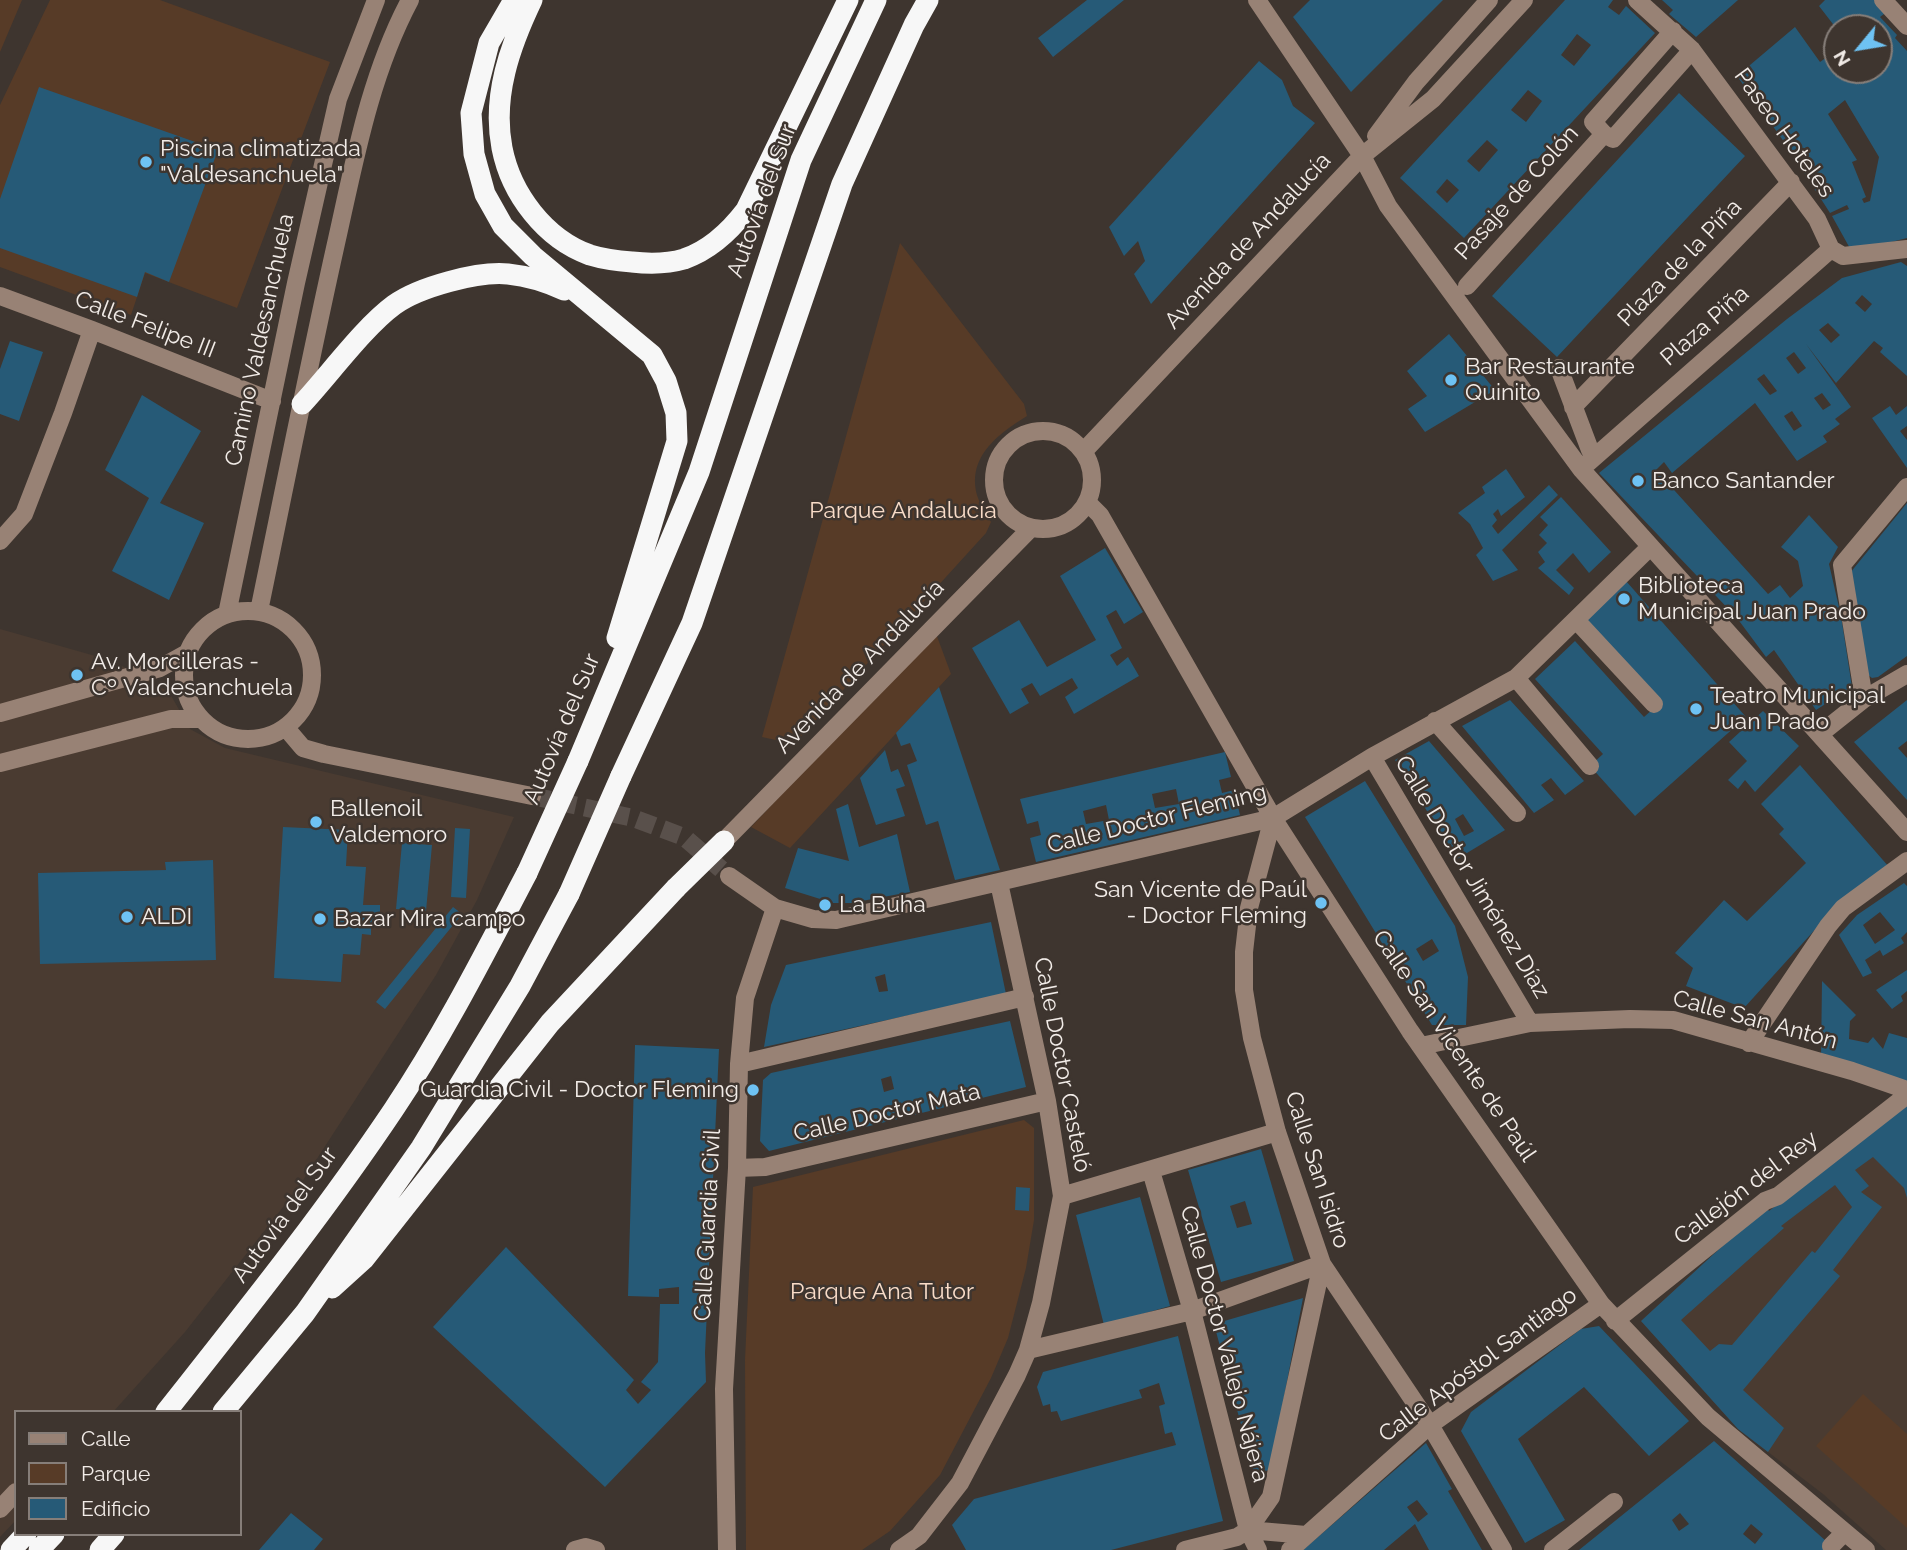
<!DOCTYPE html>
<meta charset="utf-8">
<style>
body{margin:0}
#map{position:relative;width:1907px;height:1550px;overflow:hidden;background:#3e352f;font-family:Raleway,sans-serif}
canvas{display:block}
.legend{position:absolute;left:14px;top:1410px;width:228px;height:126px;box-sizing:border-box;background:#3e352f;border:2px solid #867e79;margin:0;padding:9px 12px;list-style:none;font-size:21px;color:#f2ece8}
.legend li{display:flex;align-items:center;gap:14px;height:35px}
.legend b{width:35px;border:2px solid #867e79}
.north{position:absolute;left:1823px;top:14px;width:70px;height:70px;box-sizing:border-box;background:#3e352f;border:2px solid #867e79;border-radius:50%;rotate:240deg;font-size:19px;font-weight:700;line-height:28px;text-align:center;color:#f2ece8}
.north::after{content:'';display:block;margin:auto;width:24px;height:32px;background:#6ec2f3;clip-path:polygon(50% 0,100% 100%,50% 72%,0 100%)}
</style>
<div id="map">
<canvas width="1907" height="1550"></canvas>
<ul class="legend">
<li><b style="height:9px;background:#988275"></b>Calle</li>
<li><b style="height:19px;background:#573b27"></b>Parque</li>
<li><b style="height:19px;background:#265a77"></b>Edificio</li>
</ul>
<div class="north">N</div>
</div>
<script>
const c = document.querySelector('canvas').getContext('2d');
c.lineJoin = 'round';
function fillPath(path, color) {
  c.fillStyle = color;
  c.fill(path, 'evenodd');
}
function trace(path, color, width, dash) {
  c.strokeStyle = color;
  c.lineWidth = width;
  c.lineCap = dash ? 'butt' : 'round';
  c.setLineDash(dash || []);
  c.stroke(path);
}
function write(font, color, halo, rows, align = 'center') {
  c.font = font + ' Raleway,sans-serif';
  c.lineWidth = 5;
  c.setLineDash([]);
  c.textBaseline = 'middle';
  c.strokeStyle = halo;
  c.fillStyle = color;
  for (const [text, x, y, turn = 0] of rows) {
    c.save();
    c.translate(x, y);
    c.rotate((+turn || 0) * Math.PI / 180);
    c.textAlign = isNaN(turn) ? turn : align;
    if (halo) c.strokeText(text, 0, 0);
    c.fillText(text, 0, 0);
    c.restore();
  }
}
fillPath(new Path2D(`
 M0 629 113 661 169 692 190 729 225 748 514 817 477 900 436 975 298 1188 185 1332 113 1412H16V1520L0 1537Z
 M1907 1105V1550H1886L1823 1494 1738 1429 1641 1321 1766 1206 1770 1210Z`), '#4a3b31');
fillPath(new Path2D(`
 M0 0H22L0 52Z
 M50 0H160L330 62 237 308 145 273 131 315 0 267V105Z
 M900 243 1024 404 1027 416C998 434 965 458 978 498 981 506 987 515 991 522L986 533 794 744 762 737Z
 M935 631 951 674 790 848 751 827Z
 M1024 1120 1034 1128V1220L1026 1268 1008 1338 991 1378 940 1475 890 1531 862 1550H746L745 1360 753 1187Z
 M1863 1394 1907 1434V1528L1816 1446Z`), '#573b27');
fillPath(new Path2D(`
 M1087 0H1124L1053 57 1038 38Z
 M1310 0H1443L1351 92 1293 17Z
 M1565 0H1613L1608 7 1619 15 1626 6 1655 33 1464 238 1400 178ZM1577 34 1591 45 1574 66 1561 55ZM1528 90 1542 101 1526 122 1511 110ZM1487 140 1498 150 1479 172 1467 161ZM1447 179 1459 190 1447 203 1436 192Z
 M1662 0H1738L1696 37 1669 14 1673 10Z
 M1825 0H1877L1888 11 1880 17 1897 35 1895 38 1907 51V238L1852 252 1832 216 1849 209 1847 205 1830 213 1787 146 1737 76 1795 27 1820 62 1837 50V70H1879V28H1836L1819 6ZM1845 100 1879 157 1870 201 1864 203 1862 199 1866 197 1852 162 1857 160 1828 114Z
 M1259 61 1282 80 1293 106 1315 123 1151 304 1134 274 1145 261 1138 241 1124 256 1109 227Z
 M39 87 218 150 169 282 145 272 137 297 0 248V199Z
 M1679 93 1745 156 1557 357 1492 296Z
 M1901 262 1907 266V376L1880 352 1883 348 1874 341 1836 383 1806 344 1851 407 1835 419 1840 424 1823 436 1827 442 1797 461 1755 403 1672 473 1664 462 1656 470 1768 594 1780 585 1790 598 1803 586 1798 561 1781 547 1809 515 1838 547 1829 564 1841 616 1852 687 1816 710 1774 650 1766 657 1737 618 1599 473 1787 319 1842 278ZM1862 295 1872 304 1865 312 1855 303ZM1828 323 1840 335 1831 343 1819 330ZM1794 352 1806 368 1798 374 1786 358ZM1764 374 1777 391 1770 395 1757 379ZM1822 393 1831 405 1823 410 1814 398ZM1792 411 1802 426 1794 431 1784 416Z
 M1449 334 1495 390 1425 432 1408 409 1427 396 1407 371Z
 M10 341 43 352 19 421 0 414V369Z
 M142 395 201 431 160 503 204 523 169 600 112 571 149 498 105 470Z
 M1890 406 1896 415 1907 406V426L1900 431 1907 440V468L1872 418Z
 M1506 469 1525 497 1501 516 1498 509 1493 514 1497 520 1492 526 1498 534 1549 485 1558 495 1502 550 1518 570 1493 581 1476 555 1483 548 1470 524 1458 513 1485 493 1482 487Z
 M1561 497 1611 552 1589 573 1573 553 1556 570 1574 588 1569 595 1538 568 1545 562 1538 552 1547 543 1539 535 1548 525 1540 517Z
 M1907 503V656L1878 677 1872 678 1868 675 1850 573Z
 M1105 548 1143 612 1124 624 1116 610 1106 616 1122 648 1110 655 1117 666 1128 657 1139 676 1074 714 1065 697 1078 688 1072 678 1040 696 1032 683 1021 689 1029 703 1010 714 972 648 1019 620 1047 667 1096 640 1060 576Z
 M1626 581 1746 717 1635 816 1590 766 1603 754 1535 679 1575 641 1644 717 1662 701 1585 619Z
 M939 687 1000 870 955 880 938 821 926 825 907 765 917 761 910 743 901 746 896 733Z
 M1510 700 1584 781 1565 795 1551 778 1541 785 1554 800 1534 813 1462 726Z
 M1907 700V741L1898 748 1907 758V800L1854 742Z
 M1763 711 1799 746 1755 792 1745 780 1738 789 1728 780 1747 761 1729 742Z
 M1429 741 1505 830 1457 859 1395 760ZM1463 814 1474 831 1464 836 1455 819Z
 M885 750 891 772 898 769 905 786 896 789 905 816 876 825 860 778Z
 M1225 752 1231 777 1219 780 1222 793 1234 790 1240 815 1036 862 1030 838 1041 835 1038 821 1027 824 1020 799ZM1176 789 1179 804 1155 808 1152 794ZM1106 805 1109 820 1086 824 1083 811Z
 M1800 765 1889 867 1840 902 1744 1008 1686 986 1693 968 1675 953 1724 900 1747 921 1806 863 1779 834 1784 829 1761 804Z
 M1365 781 1455 926 1468 977 1466 1025H1432L1305 817ZM1432 939 1439 951 1423 961 1416 949Z
 M848 804 859 847 897 834 910 892 851 903H833L785 888 798 848 849 861 836 809Z
 M283 827 348 830 346 866 366 867 363 905H380V928L371 927V935L362 934 360 955 343 954 341 982 274 978Z
 M455 828 470 829 466 898 451 897Z
 M402 843 432 845 426 911 396 909Z
 M213 860 216 960 40 964 38 873 166 870 165 862Z
 M1904 883 1907 886V932L1901 938 1904 943 1883 956 1880 950 1865 960 1872 973 1863 977 1839 935 1857 915ZM1880 912 1895 930 1875 944 1863 925Z
 M453 907 462 914 385 1009 376 1002Z
 M991 922 1006 994 764 1047 771 1005 786 965ZM885 974 888 991 879 992 875 977Z
 M1907 970V991L1901 996 1903 1001 1892 1009 1876 990Z
 M1822 981 1856 1015 1850 1021 1849 1039 1868 1043 1873 1037 1883 1049 1889 1033 1907 1038V1083L1821 1058Z
 M1010 1021 1026 1087 769 1151 760 1141 763 1080 771 1073ZM891 1076 894 1089 884 1092 881 1079Z
 M635 1045 719 1049 705 1353 706 1382 605 1487 433 1327 506 1247 634 1380 626 1390 638 1404 651 1390 641 1382 658 1362 660 1304H679V1287L659 1289V1297L628 1296Z
 M1907 1105V1198L1904 1188 1873 1157 1855 1170 1869 1186 1861 1192 1882 1207 1833 1270 1840 1276 1743 1390 1784 1428 1768 1452 1738 1429 1641 1321 1766 1206 1769 1211ZM1835 1185 1852 1207 1815 1253 1812 1251 1732 1345 1719 1344 1710 1351 1681 1320 1784 1228 1781 1226Z
 M1261 1149 1294 1261 1221 1282 1188 1170ZM1245 1201 1252 1224 1237 1228 1230 1206Z
 M1016 1187 1030 1188 1029 1211 1015 1210Z
 M1140 1197 1170 1306 1104 1325 1076 1215Z
 M1303 1298 1270 1470 1254 1473 1214 1324Z
 M1599 1326 1689 1421 1649 1456 1584 1387 1518 1439 1565 1520 1525 1543 1461 1431 1471 1412 1581 1329Z
 M1178 1336 1223 1521 1111 1550H966L952 1525 974 1499 1176 1445 1172 1432 1165 1434 1159 1406 1165 1404 1159 1383 1139 1390 1142 1398 1061 1421 1057 1411 1051 1412 1050 1404 1043 1406 1037 1387 1043 1372Z
 M1714 1441 1836 1550H1579ZM1680 1513 1689 1524 1679 1531 1672 1520ZM1751 1524 1763 1534 1755 1544 1743 1534Z
 M1426 1443 1452 1489 1448 1491 1482 1550H1429L1415 1524 1384 1550H1303ZM1417 1500 1428 1514 1418 1522 1407 1507Z
 M291 1513 323 1539 314 1550H259Z`), '#265a77');
trace(new Path2D(`
 M532 796 633 818 684 837 729 876`), '#59504b', 18, [18, 9]);
trace(new Path2D(`
 M1257 0 1362 156 1388 206 1581 469 1907 832
 M1637 0 1692 50 1817 219 1831 249
 M1883 0 1907 26
 M1673 31 1593 122 1604 134 1613 139 1692 50
 M1376 136 1416 82 1489 0
 M1831 249 1843 256 1907 249
 M1467 286 1604 134
 M0 296 92 330 272 401
 M1559 368 1590 450 1595 456
 M1573 407 1791 182
 M994 480a49 49 0 1 1 98 0a49 49 0 1 1-98 0Z
 M1083 452 1362 156 1433 99 1524 0
 M1581 469 1831 249
 M1087 502 1100 515 1273 818 1410 1031 1601 1304 1708 1417 1866 1550
 M0 541 24 514 63 413 92 330
 M184 675a64 64 0 1 1 128 0a64 64 0 1 1-128 0Z
 M259 611C284 490 308 369 335 248 354 164 369 77 410 0
 M227 614 296 283 338 99 376 0
 M1576 620 1654 704
 M1516 678 1590 766
 M1864 699 1842 565 1907 487
 M0 713 160 668 187 653
 M1435 721 1517 813
 M286 728 303 748 324 754 532 796
 M1820 734 1864 699 1907 674
 M1372 757 1530 1023
 M0 763 171 719H199
 M724 841 1031 528
 M729 876 775 908 813 919 836 920 1273 818 1372 757 1516 678 1650 547
 M1749 1043 1828 926 1843 908 1907 861
 M1421 1046 1530 1023 1630 1019 1673 1020 1852 1071 1907 1090
 M739 1064 1025 997
 M737 1168 765 1167 1047 1101
 M1151 1171 1192 1311 1248 1530 1258 1550
 M1062 1196 1277 1132
 M1322 1264 1430 1425 1503 1550
 M1615 1321 1765 1201 1778 1196 1907 1095
 M1028 1350 1192 1311 1322 1264
 M0 1509 16 1492
 M1248 1530 1306 1535
 M1831 1546 1845 1532
 M575 1550 586 1547 596 1550
 M727 1550 724 1389 737 1168 739 1064 745 998 775 908
 M899 1550 919 1536 960 1483 1017 1375 1028 1350 1041 1303 1062 1196 1047 1101 999 883
 M1185 1550 1237 1537 1248 1530 1271 1497 1322 1264 1277 1132 1252 1038 1244 990V952L1249 908 1273 818
 M1290 1550 1430 1425 1601 1304
 M1553 1550 1614 1502`), '#988275', 18);
trace(new Path2D(`
 M514 0 489 43 471 113 474 154 485 194 503 226 533 256 652 355 666 381 676 413 677 441 617 638
 M532 0C510 46 492 96 502 148 511 194 545 239 590 255 603 259 618 261 632 262 649 264 667 264 684 259 710 250 730 231 746 210L848 0
 M302 404C329 375 364 327 394 305 419 287 478 271 508 274 527 276 547 282 564 290
 M578 761 699 472 801 160 876 0
 M621 776 692 623 842 184 914 25 928 0
 M332 1288 364 1259 550 1023 676 888
 M166 1412C245 1312 323 1215 394 1109 444 1034 485 953 527 873
 M223 1412 305 1313 421 1148 520 986 569 894
 M11 1550 26 1534
 M39 1550 54 1534
 M100 1550 114 1534`), '#f7f7f7', 21);
trace(new Path2D(`
 M527 873 578 761
 M676 888 724 841
 M569 894 621 776`), '#f7f7f7', 21);
for (const [x, y, r, color] of [
 [146,162,7,"#6ec2f3"],
 [1451,380,7,"#6ec2f3"],
 [1638,481,7,"#6ec2f3"],
 [1624,599,7,"#6ec2f3"],
 [77,675,7,"#6ec2f3"],
 [1696,709,7,"#6ec2f3"],
 [316,822,7,"#6ec2f3"],
 [1321,903,7,"#6ec2f3"],
 [825,905,7,"#6ec2f3"],
 [127,917,7,"#6ec2f3"],
 [320,919,7,"#6ec2f3"],
 [753,1090,7,"#6ec2f3"]
]) {
  const dot = new Path2D();
  dot.arc(x, y, r, 0, 2 * Math.PI);
  c.fillStyle = color;
  c.fill(dot);
  trace(dot, '#3e352f', 2.5);
}
write('23px', '#f2ece8', '#3e352f', [
 ["Paseo Hoteles",1784,133,54],
 ["Pasaje de Colón",1517,193,-48],
 ["Autovía del Sur",762,201,-70],
 ["Avenida de Andalucía",1248,241,-47],
 ["Plaza de la Piña",1680,263,-46],
 ["Calle Felipe III",145,325,21],
 ["Plaza Piña",1705,326,-41],
 ["Camino Valdesanchuela",260,340,-78],
 ["Avenida de Andalucía",860,667,-46],
 ["Autovía del Sur",562,729,-67],
 ["Calle Doctor Fleming",1157,819,-14],
 ["Calle Doctor Jiménez Díaz",1472,877,59],
 ["Calle San Antón",1755,1020,15],
 ["Calle San Vicente de Paúl",1454,1046,56],
 ["Calle Doctor Casteló",1062,1065,79],
 ["Calle Doctor Mata",887,1113,-13],
 ["Calle San Isidro",1317,1170,72],
 ["Callejón del Rey",1746,1188,-37],
 ["Autovía del Sur",285,1215,-54],
 ["Calle Guardia Civil",708,1225,-87],
 ["Calle Doctor Vallejo Nájera",1224,1344,75],
 ["Calle Apóstol Santiago",1478,1365,-37]
]);
write('23px', '#f2ece8', '#3e352f', [
 ["Piscina climatizada",160,149],
 ["\"Valdesanchuela\"",160,175],
 ["Bar Restaurante",1465,367],
 ["Quinito",1465,393],
 ["Banco Santander",1652,481],
 ["Biblioteca",1638,586],
 ["Municipal Juan Prado",1638,612],
 ["Av. Morcilleras -",91,662],
 ["Cº Valdesanchuela",91,688],
 ["Teatro Municipal",1710,696],
 ["Juan Prado",1710,722],
 ["Ballenoil",330,809],
 ["Valdemoro",330,835],
 ["San Vicente de Paúl",1307,890,"right"],
 ["- Doctor Fleming",1307,916,"right"],
 ["La Buha",839,905],
 ["ALDI",141,917],
 ["Bazar Mira campo",334,919],
 ["Guardia Civil - Doctor Fleming",739,1090,"right"]
], 'left');
write('23px', '#f9dcc8', '#3e352f', [
 ["Parque Andalucía",903,511],
 ["Parque Ana Tutor",882,1292]
]);
</script>
